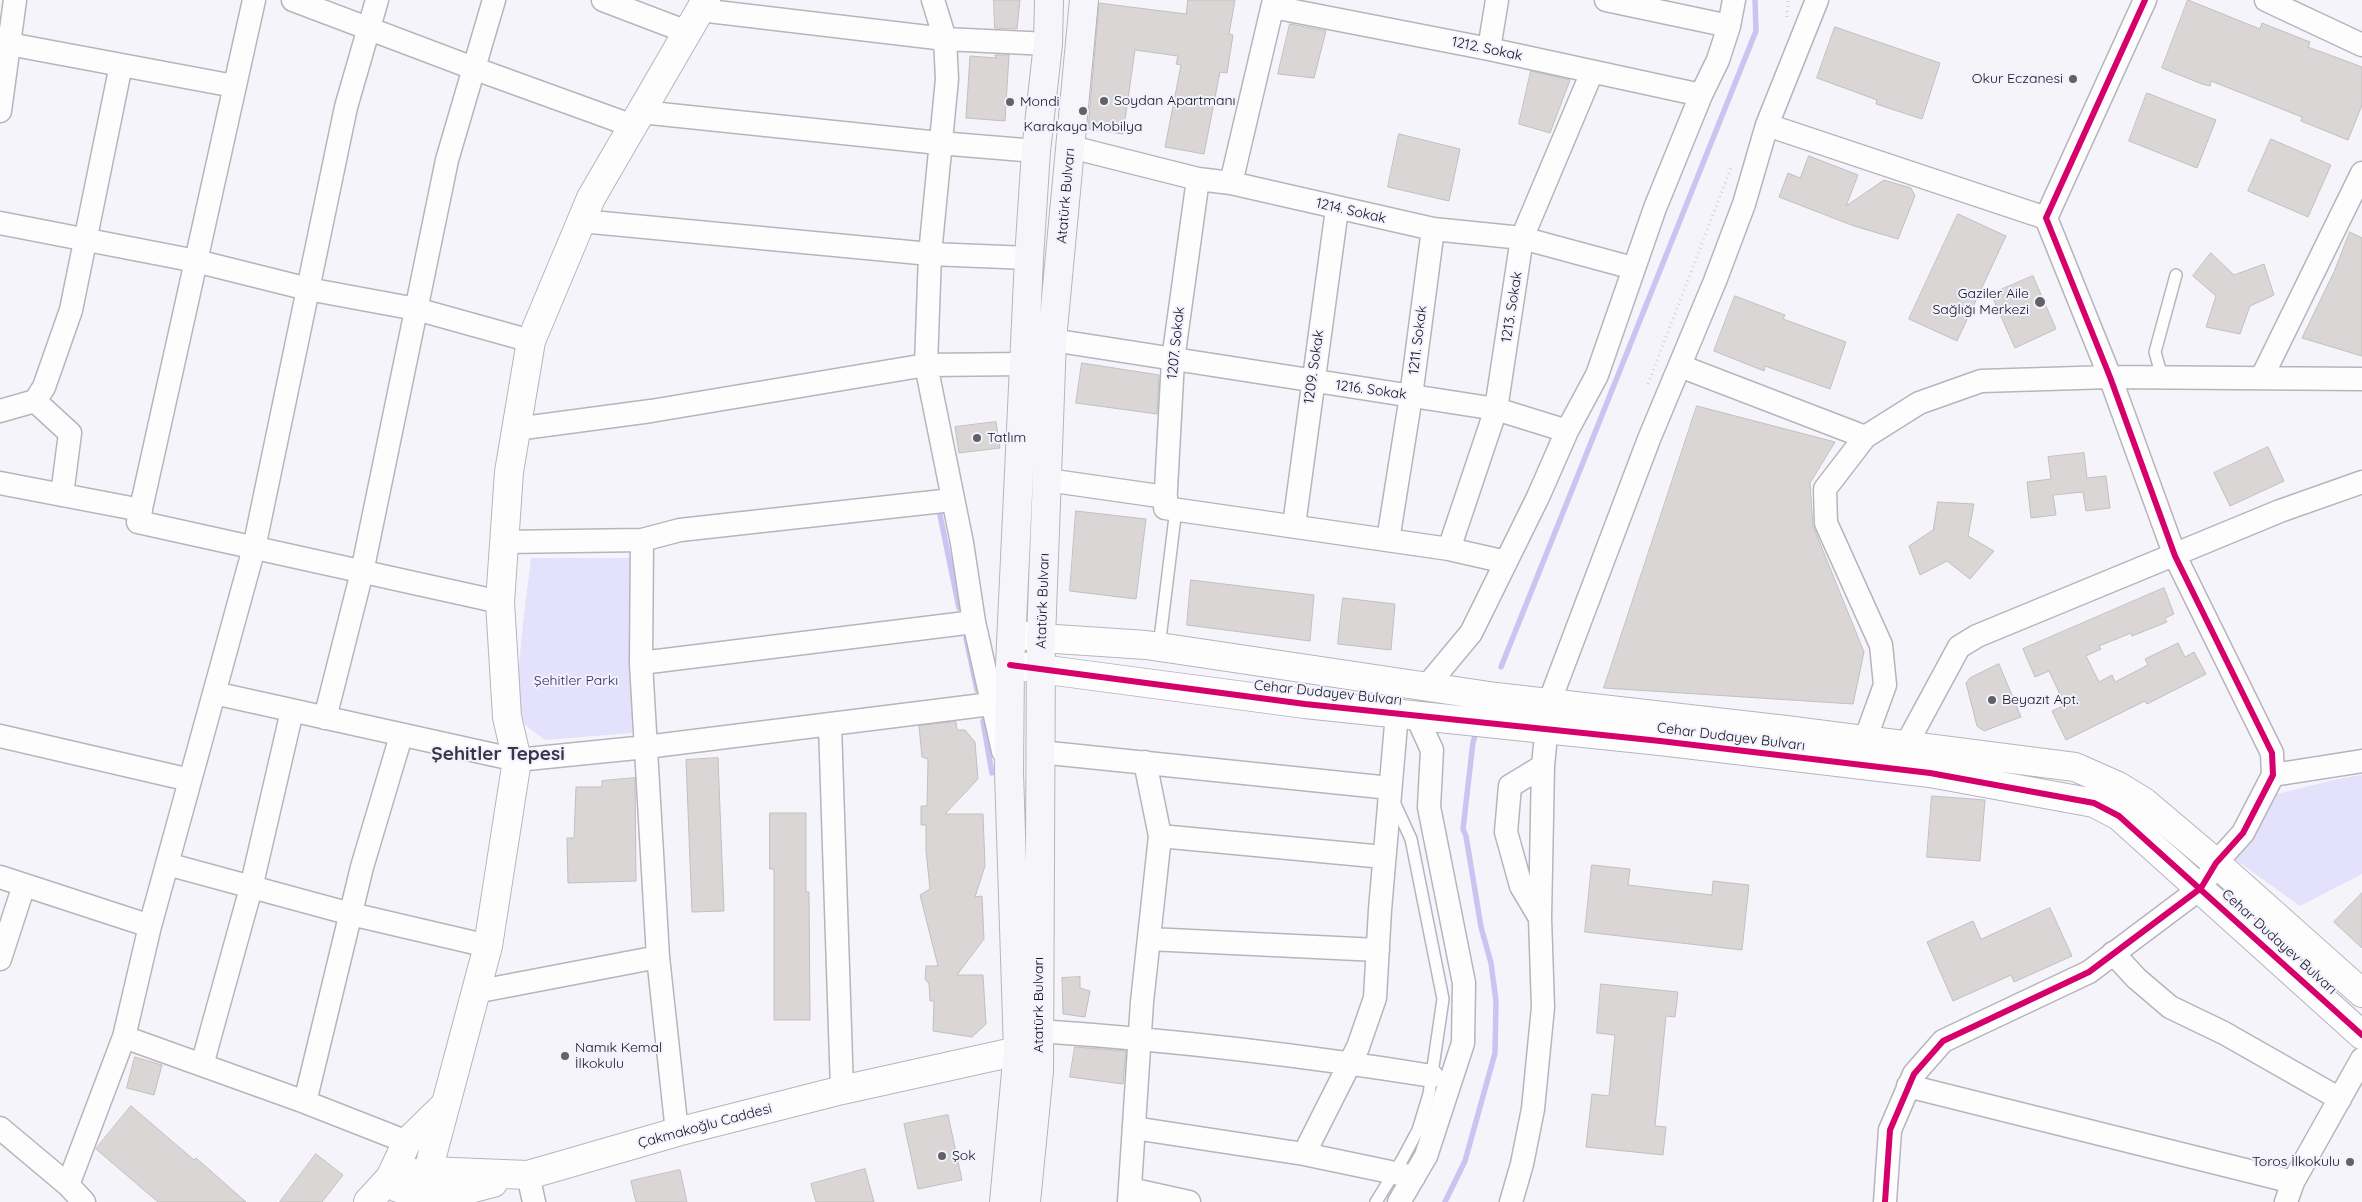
<!DOCTYPE html>
<meta charset="utf-8">
<style>
body{margin:0}
canvas{display:block;background:#f5f4fb}
</style>
<canvas width="2362" height="1202"></canvas>
<script>
const c = document.querySelector('canvas').getContext('2d');
c.lineJoin = 'round';
function fillPath(path, color) {
  c.fillStyle = color;
  c.fill(path, 'evenodd');
}
function trace(path, color, width, dash) {
  c.strokeStyle = color;
  c.lineWidth = width;
  c.lineCap = dash ? 'butt' : 'round';
  c.setLineDash(dash || []);
  c.stroke(path);
}
function write(font, color, halo, rows, align = 'center') {
  c.font = font + ' Quicksand,sans-serif';
  c.lineWidth = 4;
  c.setLineDash([]);
  c.textBaseline = 'middle';
  c.strokeStyle = halo;
  c.fillStyle = color;
  for (const [text, x, y, turn = 0] of rows) {
    c.save();
    c.translate(x, y);
    c.rotate((+turn || 0) * Math.PI / 180);
    c.textAlign = isNaN(turn) ? turn : align;
    if (halo) c.strokeText(text, 0, 0);
    c.fillText(text, 0, 0);
    c.restore();
  }
}
fillPath(new Path2D(`
 M531 558H631L632 733 545 740C538 734 526 728 522 720 511 698 528 588 531 558Z
 M2362 775V874L2300 906 2236 860 2273 795 2338 779Z`), '#e3e1fb');
trace(new Path2D(`
 M940 515 959 608
 M966 638 977 690
 M1501 667 1756 31 1755 0
 M983 721 992 773
 M1445 1202 1465 1161 1495 1053 1496 1001 1491 963 1481 927 1466 836 1463 829 1473 742 1476 733`), '#c8c5f1', 5.5);
const building = new Path2D(`
 M994 0H1020L1017 29 995 28Z
 M1188 0H1235L1229 34 1233 35 1227 73 1220 72 1204 154 1165 147 1181 65 1176 64 1178 56 1135 50 1123 134 1088 129 1099 3 1186 14Z
 M2188 0 2260 29 2262 23 2310 42 2308 47 2362 67V105L2348 140 2301 121 2302 117 2211 81 2210 86 2202 84 2162 68Z
 M1290 24 1326 31 1314 78 1278 74Z
 M1835 27 1940 63 1922 119 1876 104 1877 100 1817 78Z
 M995 55H1009L1005 121 966 118 970 56 996 58Z
 M1531 71 1570 80 1550 133 1519 124Z
 M2147 93 2216 120 2197 168 2129 141Z
 M1399 134 1460 149 1449 201 1388 187Z
 M2271 139 2331 165 2308 217 2248 191Z
 M1809 156 1858 175 1846 206 1884 180 1911 188 1915 196 1898 239 1854 226 1779 197 1788 173 1800 178Z
 M1958 214 2006 236 1957 341 1909 319Z
 M2350 232 2362 238V356L2302 338 2334 272Z
 M2211 253 2234 275 2264 264 2274 295 2250 306 2240 334 2206 327 2216 296 2193 276Z
 M2033 276 2056 329 2015 348 1991 294Z
 M1735 296 1785 315 1783 319 1846 342 1830 389 1765 366 1764 371 1714 351Z
 M1082 363 1159 375 1157 414 1076 403Z
 M1697 406 1835 442 1810 483 1813 526 1864 652 1853 704 1604 688Z
 M996 422 1000 448 959 453 955 427Z
 M2268 447 2284 481 2230 506 2214 473Z
 M2084 453 2087 478 2106 476 2110 508 2086 511 2083 492 2053 495 2056 515 2031 518 2027 482 2051 479 2048 457Z
 M1938 502 1974 504 1968 536 1994 551 1970 579 1947 561 1920 575 1909 546 1933 530Z
 M1076 511 1146 519 1136 599 1070 591Z
 M1191 580 1314 595 1310 641 1187 625Z
 M2164 588 2174 614 2165 618 2167 622 2132 636 2131 633 2099 646 2101 649 2086 656 2099 682 2112 675 2115 682 2148 665 2145 659 2178 643 2185 657 2194 652 2206 674 2147 704 2145 701 2066 740 2052 711 2065 705 2049 671 2035 677 2023 649Z
 M1343 598 1395 604 1391 650 1338 644Z
 M1999 664 2021 717 1984 731 1977 726 1966 683 1970 678Z
 M956 722 957 730H965L975 742 978 779 945 814H983L985 866 975 897 982 896 984 939 957 975H983L986 1024 972 1037 933 1031 934 1001H930L929 984 925 979 926 966H938L920 895 930 889 926 851V825H921V806H927L928 759 922 757 919 726Z
 M718 758 724 911 692 912 686 760Z
 M635 778 636 881 568 883 567 838H574L576 787H602V781Z
 M1932 796 1985 800 1980 861 1927 857Z
 M770 813H806V892H809L810 1020H774V869H770Z
 M1592 865 1630 869 1628 885 1712 895 1713 881 1749 885 1742 950 1585 932Z
 M2362 893V948L2334 922Z
 M2050 908 2072 956 2014 982 2011 975 1953 1001 1927 942 1973 921 1981 939Z
 M1080 977V988L1090 991 1085 1017 1063 1014 1062 978Z
 M1601 984 1678 992 1675 1017 1666 1016 1655 1126 1666 1127 1663 1155 1586 1147 1592 1094 1609 1096 1615 1035 1597 1033Z
 M1075 1047 1126 1051 1123 1084 1070 1077Z
 M135 1057 162 1065 154 1095 127 1088Z
 M131 1106 194 1160 196 1158 246 1202H158L96 1149Z
 M948 1115 962 1180 918 1189 904 1124Z
 M316 1154 343 1175 322 1202H280Z
 M865 1169 874 1202H816L811 1184Z
 M680 1170 687 1202H636L631 1181Z`);
fillPath(building, '#dad6d6');
trace(building, '#c2bfbf', 1);
const service = new Path2D(`
 M2162 377 2155 352 2176 275
 M1159 647 1176 509
 M1376 1202 1402 1160 1418 1130 1429 1094 1443 999 1411 839 1394 802`);
const minor = new Path2D(`
 M254 0 138 522 500 602
 M293 0 473 68 633 126
 M603 0 687 32
 M933 0 945 39 947 79 930 254 926 365 962 543 974 622 1003 751
 M1606 0 1729 26
 M2266 0 2362 45
 M1273 7 1489 49 1701 95
 M700 10 945 39 1048 44
 M9 44 234 86
 M1489 49 1497 0
 M0 111 15 0
 M641 112 939 143 1036 151
 M1767 125 2046 218
 M1071 147 1198 179 1231 183 1433 229 1522 238 1633 268
 M1198 179 1173 360 1165 508 1449 549 1506 562
 M1231 183 1274 0
 M581 221 930 254 1029 258
 M0 223 196 261 308 289 416 309 531 341
 M1052 340 1496 409 1567 431
 M1680 366 1865 437
 M2262 377 2362 173
 M35 401 70 433 62 495
 M0 411 35 401 44 387 71 310 121 65
 M516 429 651 411 926 365 1025 364
 M1047 480 1166 497
 M0 483 141 510
 M1294 525 1337 209
 M642 540 641 663 658 957 677 1132
 M1388 540 1411 396 1433 229
 M504 542 642 540 680 530 952 500
 M1449 549 1496 409 1522 238 1592 72
 M641 663 974 622
 M1426 687 1471 633 1538 497 1567 431 1597 375 1655 208 1701 95 1718 60 1729 26 1734 0
 M214 693 517 760 646 747 991 704
 M325 718 362 572 447 160 494 0
 M830 725 842 1090
 M0 736 190 780
 M1865 740 1885 685 1881 645 1826 523 1825 489 1865 437 1919 403 1981 381 2110 377 2362 379
 M1906 745 1959 647 1977 636 2280 511 2362 482
 M1040 752 1390 788
 M2273 775 2362 761
 M1160 836 1384 857
 M167 864 351 914 488 946
 M0 877 150 926
 M1540 918 1521 886 1506 832 1510 786 1543 766
 M1149 939 1378 950
 M2113 953 2136 978 2170 1007 2224 1033 2340 1099
 M0 959 24 885
 M475 992 658 957
 M1039 1031C1171 1040 1302 1055 1432 1076
 M124 1037 305 1102 407 1142
 M202 1065 251 888 292 711
 M1908 1086 2293 1182
 M305 1102 362 867 401 736
 M0 1128 68 1185 84 1202
 M1134 1128 1304 1154 1414 1177
 M1304 1154 1358 1047 1375 998 1380 910 1397 713
 M528 1175 534 1202
 M68 1185 124 1037 150 926 254 548 346 107 377 0
 M1130 1189 1189 1202
 M1129 1202 1142 1002 1160 836 1145 762
 M1399 1202 1426 1156 1463 1043 1464 983 1429 807 1432 750 1416 715
 M1511 1202 1522 1164 1533 1109 1543 1007 1540 918 1543 766 1549 703 1649 439 1715 281 1744 204 1767 125 1817 0
 M1885 1202 1890 1130 1914 1074 1943 1041 2089 972 2201 888 2216 863 2243 833 2273 775 2272 753 2175 556 2110 377 2046 218 2145 0
 M2286 1202 2293 1182 2362 1059`);
const tertiary = new Path2D(`
 M1013 634 1041 638 1146 645 1496 697 1786 730 2075 767 2118 786 2144 802 2216 863 2362 993
 M1010 665 1305 704 1660 741 1930 773 2094 803 2119 816 2362 1035
 M398 1188 390 1178 407 1142 446 1104
 M368 1202 390 1178 428 1171 528 1175 677 1132 842 1090 1018 1051
 M413 1202 428 1171 488 946 517 760 507 717 500 602 509 472 531 341 591 198 706 0
 M419 1202 493 1183`);
const secondary = new Path2D(`
 M1004 1202 1018 1051 1009 772 1010 665 1029 258 1036 151 1048 44 1049 0
 M1026 1202 1039 1071 1041 638 1052 340 1084 0`);
trace(service, '#b6b5bd', 14);
trace(minor, '#b6b5bd', 25);
trace(tertiary, '#b6b5bd', 30);
trace(secondary, '#b6b5bd', 30);
trace(new Path2D(`
 M1787 17 1788 0
 M1648 384 1732 165`), '#d2d2d5', 3, [1, 4]);
trace(service, '#fefdfe', 11);
trace(minor, '#fefdfe', 22);
trace(tertiary, '#fefdfe', 28);
trace(secondary, '#f6f6fa', 28);
trace(new Path2D(`
 M1010 665 1305 704 1660 741 1930 773 2094 803 2119 816 2362 1035
 M1885 1202 1890 1130 1914 1074 1943 1041 2089 972 2201 888 2216 863 2243 833 2273 775 2272 753 2175 556 2110 377 2046 218 2145 0`), '#d6006c', 6);
for (const [x, y, r, color] of [
 [2073,79,5,"#616168"],
 [1104,101,5,"#616168"],
 [1010,102,5,"#616168"],
 [1083,111,5,"#616168"],
 [2040,302,6,"#616168"],
 [977,438,5,"#616168"],
 [1992,700,5,"#616168"],
 [565,1056,5,"#616168"],
 [942,1156,5,"#616168"],
 [2350,1162,5,"#616168"]
]) {
  const dot = new Path2D();
  dot.arc(x, y, r, 0, 2 * Math.PI);
  c.fillStyle = color;
  c.fill(dot);
  trace(dot, '#f2f1fe', 2);
}
write('14px', '#121219', '#f2f1fe', [
 ["1212. Sokak",1487,49,12],
 ["Atatürk Bulvarı",1066,196,-85],
 ["1214. Sokak",1351,211,13],
 ["1213. Sokak",1512,307,-81],
 ["1211. Sokak",1418,340,-83],
 ["1207. Sokak",1176,343,-84],
 ["1209. Sokak",1314,367,-82],
 ["1216. Sokak",1371,390,8],
 ["Atatürk Bulvarı",1043,601,-88],
 ["Cehar Dudayev Bulvarı",1328,693,6],
 ["Cehar Dudayev Bulvarı",1731,737,7],
 ["Cehar Dudayev Bulvarı",2279,942,42],
 ["Atatürk Bulvarı",1039,1005,-90],
 ["Çakmakoğlu Caddesi",705,1126,-15]
]);
write('14px', '#121219', '#f2f1fe', [
 ["Okur Eczanesi",2063,79,"right"],
 ["Soydan Apartmanı",1114,101],
 ["Mondi",1020,102],
 ["Karakaya Mobilya",1083,127,"center"],
 ["Gaziler Aile",2029,294,"right"],
 ["Sağlığı Merkezi",2029,310,"right"],
 ["Tatlım",987,438],
 ["Beyazıt Apt.",2002,700],
 ["Namık Kemal",575,1048],
 ["İlkokulu",575,1064],
 ["Şok",952,1156],
 ["Toros İlkokulu",2340,1162,"right"]
], 'left');
write('14px', '#34276c', '#f2f1fe', [
 ["Şehitler Parkı",576,681]
]);
write('bold 19px', '#373647', '#f2f1fe', [
 ["Şehitler Tepesi",498,754]
]);
</script>
